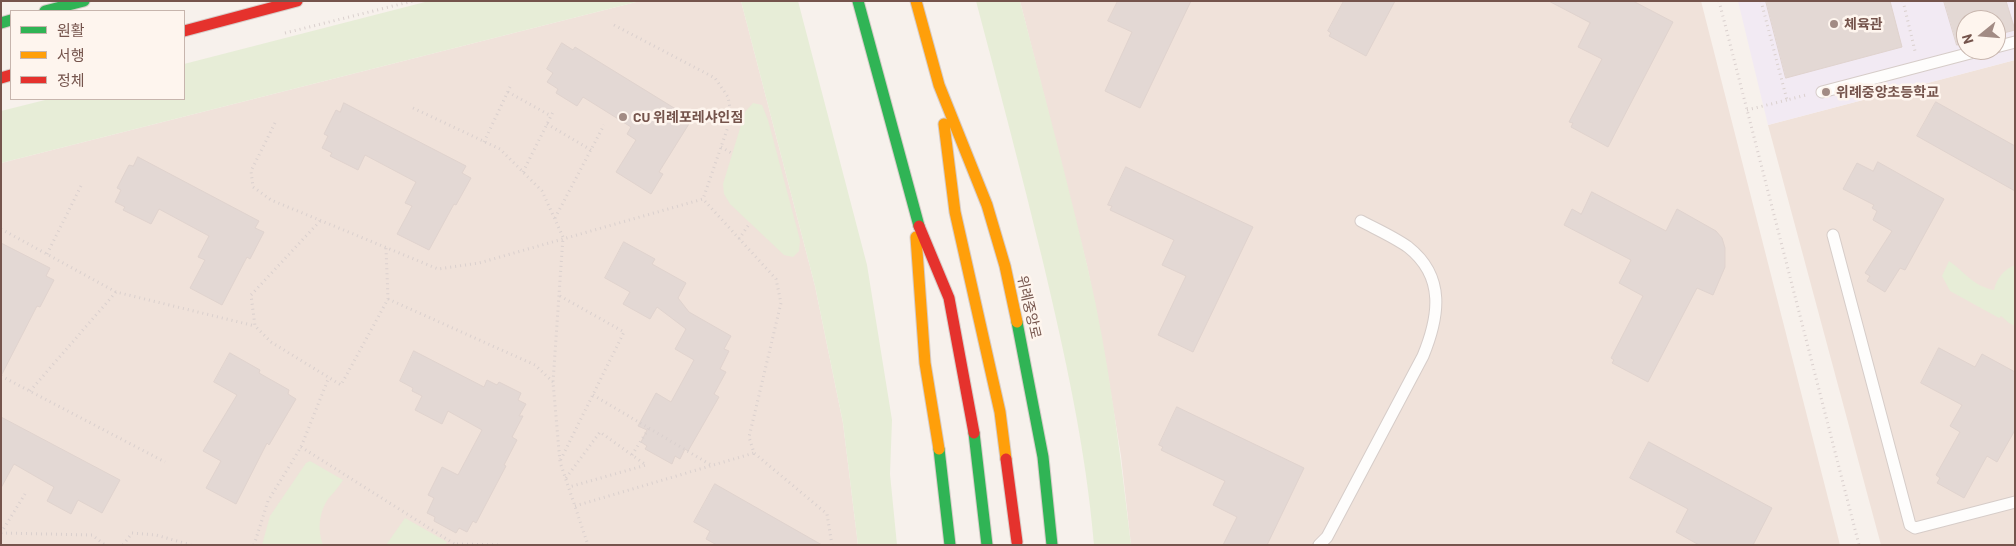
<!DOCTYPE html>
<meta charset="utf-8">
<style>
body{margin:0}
#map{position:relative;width:2016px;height:546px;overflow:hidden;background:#f7f1ec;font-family:Barlow,"Noto Sans KR",sans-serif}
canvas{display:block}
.frame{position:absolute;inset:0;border:2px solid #75544c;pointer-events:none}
.legend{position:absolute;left:10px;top:10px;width:175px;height:90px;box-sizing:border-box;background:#fef5ee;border:1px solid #c7b5ad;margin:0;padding:6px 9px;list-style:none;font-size:15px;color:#75544c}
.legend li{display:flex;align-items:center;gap:10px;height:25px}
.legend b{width:25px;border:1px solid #c7b5ad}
.north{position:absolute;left:1956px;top:10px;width:50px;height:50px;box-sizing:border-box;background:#fef5ee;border:1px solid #c7b5ad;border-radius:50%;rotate:253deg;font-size:14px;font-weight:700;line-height:20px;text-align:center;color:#75544c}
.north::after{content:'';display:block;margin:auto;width:18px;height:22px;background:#a28b84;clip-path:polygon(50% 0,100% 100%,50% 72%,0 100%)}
</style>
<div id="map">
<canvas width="2016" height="546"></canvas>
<div class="frame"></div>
<ul class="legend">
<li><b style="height:6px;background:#30b455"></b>원활</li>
<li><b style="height:6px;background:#ff9f0a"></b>서행</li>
<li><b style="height:6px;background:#e5322d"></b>정체</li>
</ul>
<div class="north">N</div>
</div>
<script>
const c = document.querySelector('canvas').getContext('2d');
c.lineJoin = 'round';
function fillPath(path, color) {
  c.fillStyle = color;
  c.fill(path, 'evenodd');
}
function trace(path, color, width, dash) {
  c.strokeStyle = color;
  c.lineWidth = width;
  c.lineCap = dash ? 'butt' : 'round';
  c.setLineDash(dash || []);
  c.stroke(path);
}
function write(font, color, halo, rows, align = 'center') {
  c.font = font + ' Barlow,"Noto Sans KR",sans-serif';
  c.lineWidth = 5;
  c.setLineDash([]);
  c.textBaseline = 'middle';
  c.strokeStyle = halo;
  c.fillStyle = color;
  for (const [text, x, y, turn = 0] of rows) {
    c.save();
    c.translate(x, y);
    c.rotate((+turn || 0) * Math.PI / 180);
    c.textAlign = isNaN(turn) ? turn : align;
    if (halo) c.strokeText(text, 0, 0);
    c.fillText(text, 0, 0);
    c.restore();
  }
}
fillPath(new Path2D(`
 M640 1H741L815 286 843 423 858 545H1V163Z
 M1020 1H1701L1840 545H1131L1121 456 1106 364 1088 270Z
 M2015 60V545H1881L1768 125Z`), '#f0e2da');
fillPath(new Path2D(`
 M1738 1H2015V60L1768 125ZM1966 20H1996V50H1966Z`), '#f2eaf3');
fillPath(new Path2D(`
 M429 1H640L1 163V111L49 99H184V64Z
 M741 1H798L867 265 892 420 890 474 897 545H858L843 423 815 286Z
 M976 1H1020C1043 90 1067 179 1088 269 1109 359 1120 452 1131 545H1094C1086 449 1065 355 1043 262 1022 175 999 88 976 1Z
 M753 103 762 105 768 120 800 240 799 251 793 257 784 255 730 204 724 194 723 184 745 112Z
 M1949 261C1966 273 1973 286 1994 290 1997 278 2003 270 2015 265V326L2009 323 2001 316 1999 318 1950 291 1942 276Z
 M310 461 343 480C339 487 333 493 328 499 319 513 317 529 323 545H262L270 516 306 463Z
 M405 518 447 542 445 545H386Z`), '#e7edd7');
const building = new Path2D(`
 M1118 1H1191L1140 108 1105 91 1132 32 1108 21Z
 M1344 1H1395L1366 56 1329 36 1331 33 1328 31Z
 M1549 1H1633L1673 22 1608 147 1571 127 1573 123 1569 122 1602 59 1578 47 1590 23Z
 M1766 1H1890L1902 47 1786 78Z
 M1944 1H2006L2015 30 1996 35V20H1966V43L1957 45Z
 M562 43 573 50 575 47 692 119 659 172 663 174 651 194 616 172 636 140 627 134 631 127 583 97 577 106 556 93 558 89 547 82 553 73 547 69Z
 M1936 102 2015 146V191L1917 136Z
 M344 103 466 166 462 173 471 178 456 205 454 204 429 250 397 234 412 206 405 203 416 182 365 155 358 170 330 156 332 153 322 148 328 136 324 134 336 110 340 112Z
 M138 157 259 221 255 228 264 232 250 259 247 257 222 305 190 288 205 260 198 257 209 236 159 209 151 224 123 210 125 207 115 202 121 190 117 188 129 165 133 166Z
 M1878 162 1944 199 1905 270 1900 268 1885 292 1867 281 1870 276 1865 273 1892 231 1873 220 1877 211 1872 208 1874 205 1843 189 1857 163 1873 171Z
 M1126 167 1253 227 1193 352 1158 335 1186 276 1162 265 1174 240 1110 210 1112 206 1108 205Z
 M1592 192 1666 231 1677 209 1716 231 1722 238 1725 248V267L1713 295 1697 288 1648 382 1612 363 1614 360 1611 358 1643 296 1619 283 1631 260 1564 225 1572 209 1581 214Z
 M624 242 655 259 652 264 686 283 678 298 689 312 731 336 724 349 729 351 720 369 726 372 714 394 719 397 688 451 685 449 680 459 675 456 672 464 645 449 647 446 641 442 647 430 638 426 656 393 671 402 694 360 675 349 686 329 657 307 650 319 623 304 630 292 605 278Z
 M1 243 50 268 46 276 54 280 40 307 37 306 1 376Z
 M1939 348 1975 367 1982 354 2015 372V430L1997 462 1987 456 1964 498 1937 483 1940 478 1936 475 1960 432 1950 426 1962 405 1921 383Z
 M414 351 484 387 487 380 497 385 499 382 521 393 518 400 526 404 519 416H523L512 437 517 440 504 465 506 466 476 523 473 521 467 532 459 528 456 533 434 521 435 517 427 513 434 498 428 495 442 467 458 475 482 430 448 411 442 424 415 410 422 396 412 391 413 388 400 381Z
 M230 353 260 370 259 373 289 390 288 394 296 399 269 445 267 443 236 504 206 488 221 461 203 451 237 395 214 382Z
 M1177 407 1304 468 1267 545H1223L1237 517 1213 505 1225 481 1161 450 1163 447 1159 445Z
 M1 417 120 480 102 513 78 500 71 514 47 501 54 487 14 464 1 488Z
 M1649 442 1772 508 1753 545H1699L1676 532 1688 509 1630 478Z
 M715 484 822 545H717L706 539 710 531 694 522Z`);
fillPath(building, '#e3d8d4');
trace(building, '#e0d3ce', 1);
const lane = new Path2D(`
 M1996 47 2015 42
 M1822 92 1982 50
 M1833 235 1910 525 1915 528 2015 502
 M1319 545 1327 537 1423 356C1439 317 1446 277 1408 247 1394 237 1376 229 1361 221`);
const fast = new Path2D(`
 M858 1 919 226
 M45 11 84 1
 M1 23 11 20
 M1017 322 1043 457 1052 545
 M974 433 987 545
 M939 449 950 545`);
const slow = new Path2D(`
 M916 1 939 85 987 205 1005 266 1017 322
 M944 124 955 212 1000 412 1006 459
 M916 237 925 363 939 449`);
const jam = new Path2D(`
 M184 31 297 1
 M1 78 11 75
 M919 226 949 298 974 433
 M1006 459 1017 542`);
trace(lane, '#d6ccc8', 13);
trace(fast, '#d6ccc8', 13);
trace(slow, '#d6ccc8', 13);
trace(jam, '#d6ccc8', 13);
trace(new Path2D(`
 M1719 1 1859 545
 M1761 1 1787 100 1806 95
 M1903 1 1915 51
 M614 25 715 78 728 97 730 108V121L703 199
 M285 33 413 1
 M508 92 551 116
 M413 108 500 149 542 191 563 237 553 382 560 462 588 545
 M1747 110 1787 100
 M275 123 251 171 253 187 271 200 438 269 479 263 703 199 776 279 781 303 749 437 754 453 827 514 832 545
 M547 124 591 150
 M484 142 510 87
 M721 147 733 154
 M523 172 554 110
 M555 218 604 125
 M320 221 251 295 255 326 271 342 341 385 388 299 386 248
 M1 229 116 292
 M739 239 750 223
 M47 254 82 184
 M560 296 624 332 560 461
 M388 299 535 365 553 382
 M1 376 165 462
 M30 391 116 292 255 326
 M593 395 711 465
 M301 447 456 545
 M632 455 649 428
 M566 478 600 432 646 465 569 487
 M575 506 754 453
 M1 533 92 535 105 545
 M1 533 25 494
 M457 544 501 545
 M123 545 132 533 156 535 191 545
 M254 545 268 501 301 447 329 377`), '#dad0ce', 3, [1, 4]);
trace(lane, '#fefdfc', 11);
trace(fast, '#30b455', 11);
trace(slow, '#ff9f0a', 11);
trace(jam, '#e5322d', 11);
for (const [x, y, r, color] of [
 [1834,24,5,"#a28b84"],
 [1826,92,5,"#a28b84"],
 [623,117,5,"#a28b84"]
]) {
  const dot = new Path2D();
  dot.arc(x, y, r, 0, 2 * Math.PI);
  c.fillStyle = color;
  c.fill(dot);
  trace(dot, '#fef5ee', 2);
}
write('bold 14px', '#75544c', '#fef5ee', [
 ["체육관",1844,24],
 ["위례중앙초등학교",1836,92],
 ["CU 위례포레샤인점",633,117]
], 'left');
write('14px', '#75544c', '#fef5ee', [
 ["위례중앙로",1029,307,77]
]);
</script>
